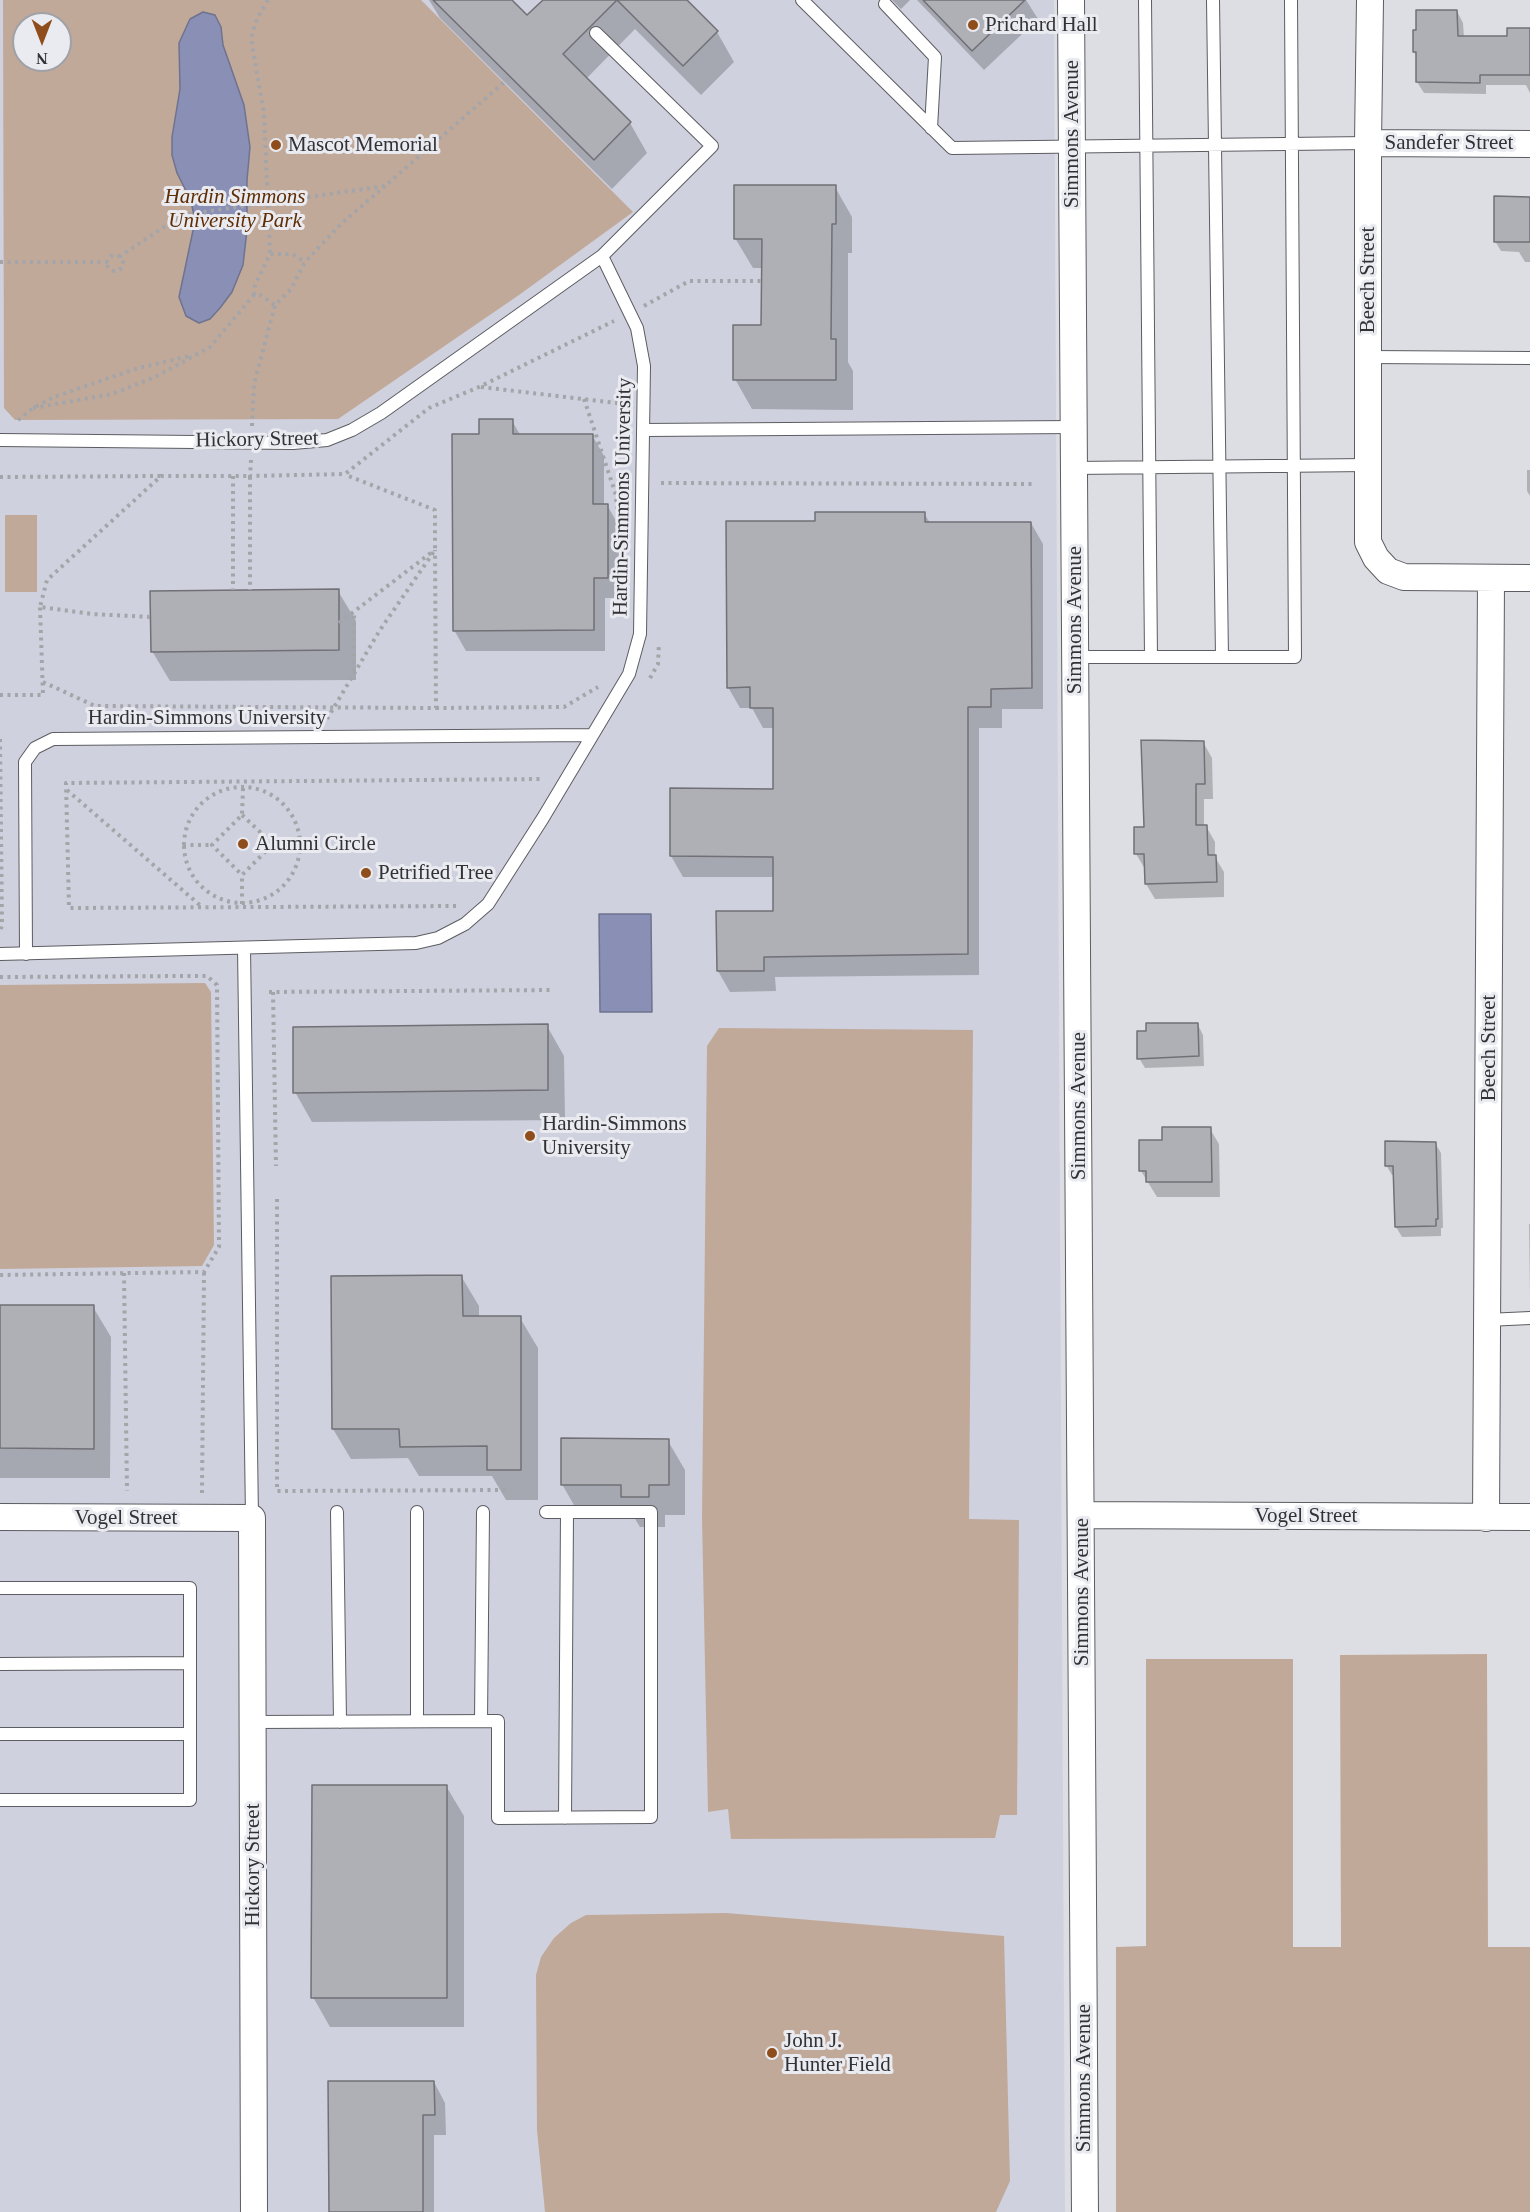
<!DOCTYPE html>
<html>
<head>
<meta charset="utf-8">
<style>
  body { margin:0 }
  #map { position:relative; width:1530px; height:2212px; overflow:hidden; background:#dddee3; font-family:Georgia,serif }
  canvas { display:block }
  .north { position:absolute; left:12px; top:12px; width:60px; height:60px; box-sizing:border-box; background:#eaebf1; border:2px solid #a0a1a6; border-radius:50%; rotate:180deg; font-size:16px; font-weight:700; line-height:24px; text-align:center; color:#323235 }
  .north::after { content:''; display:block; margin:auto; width:21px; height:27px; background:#8f4d1b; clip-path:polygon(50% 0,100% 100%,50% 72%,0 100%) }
</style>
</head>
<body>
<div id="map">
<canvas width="1530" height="2212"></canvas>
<div class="north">N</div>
</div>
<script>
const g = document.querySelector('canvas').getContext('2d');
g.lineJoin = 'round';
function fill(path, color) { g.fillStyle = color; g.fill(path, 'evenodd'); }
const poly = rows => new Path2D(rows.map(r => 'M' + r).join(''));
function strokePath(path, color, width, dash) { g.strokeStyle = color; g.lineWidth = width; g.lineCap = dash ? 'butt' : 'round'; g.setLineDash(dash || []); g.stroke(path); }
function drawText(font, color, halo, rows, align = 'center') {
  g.font = font + ' Georgia,serif'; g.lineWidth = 6; g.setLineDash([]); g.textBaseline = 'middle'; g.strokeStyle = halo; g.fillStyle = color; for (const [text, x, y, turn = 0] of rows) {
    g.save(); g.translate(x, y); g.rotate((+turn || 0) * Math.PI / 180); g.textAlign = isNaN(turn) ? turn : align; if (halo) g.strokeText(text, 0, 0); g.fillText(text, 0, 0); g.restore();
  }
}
const built = poly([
  [0,0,1054,0,1065,2212,0,2212],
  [24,24,60,24,60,60,24,60]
]);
const green = poly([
  [3,0,421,0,633,212,519,295,338,419,15,420,4,408],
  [24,24,60,24,60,60,24,60],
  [5,515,37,515,37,592,5,592],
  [205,983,211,992,214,1245,202,1266,0,1269,0,985],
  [719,1028,973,1030,969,1519,1019,1520,1017,1815,1000,1815,995,1838,731,1839,728,1809,708,1812,702,1518,707,1046],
  [1487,1654,1488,1947,1530,1947,1530,2212,1116,2212,1116,1947,1146,1946,1146,1659,1293,1659,1293,1947,1341,1947,1340,1655],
  [726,1913,1004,1936,1010,2181,996,2212,545,2212,537,2130,536,1975,541,1957,554,1938,571,1923,586,1915]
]);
const water = poly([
  [203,12,215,15,221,27,223,45,244,105,250,147,247,180,247,230,243,265,232,292,220,308,210,319,199,323,186,316,179,297,195,221,191,201,177,173,172,155,172,137,180,89,179,43,190,19,203,12],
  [599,914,651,914,652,1012,600,1012,599,914]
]);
const shadow = poly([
  [429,0,510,0,527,18,545,0,685,0,717,32,734,62,701,95,635,29,586,79,630,123,647,153,612,189,440,18],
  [892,0,910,0,901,9],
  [917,0,1026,0,1038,19,984,70],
  [1457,11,1463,23,1464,37,1509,37,1530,29,1530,93,1526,85,1486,85,1486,94,1424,93,1417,82,1417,57,1414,52],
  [835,187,852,217,852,253,848,253,848,362,853,371,853,410,752,409,735,379,763,327,763,268,753,268,735,238],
  [1530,198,1530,262,1525,262,1519,252,1501,251,1495,241],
  [512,421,521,436,592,435,604,456,604,505,607,505,619,526,619,598,605,598,605,651,466,651,454,630,480,436],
  [1527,470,1530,470,1530,496,1527,491],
  [924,513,930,523,1031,523,1043,544,1043,709,1002,709,1002,728,979,728,979,975,775,977,776,991,730,992,718,971,775,912,775,877,683,877,671,856,775,790,775,728,763,728,752,708,740,708,728,687,817,523],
  [338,591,356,621,356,680,170,681,152,651],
  [1203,742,1212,758,1213,799,1204,799,1204,827,1206,826,1215,842,1215,857,1224,872,1224,897,1155,899,1146,884,1145,869,1136,854,1145,828],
  [1198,1025,1203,1035,1204,1066,1145,1068,1139,1058],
  [547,1026,564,1056,565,1120,312,1122,295,1092],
  [1210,1129,1219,1144,1220,1197,1157,1197,1141,1171,1163,1142],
  [1435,1143,1441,1153,1443,1228,1441,1228,1441,1236,1402,1237,1396,1227,1394,1175,1392,1175,1386,1165],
  [1529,1224,1530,1224,1530,1296],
  [461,1276,479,1306,479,1318,520,1318,538,1348,538,1500,506,1500,492,1476,419,1476,408,1458,351,1459,333,1429],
  [0,1307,93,1307,111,1337,110,1478,0,1478],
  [668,1441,685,1470,685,1515,665,1515,665,1527,640,1527,632,1514,579,1514,562,1484],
  [446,1786,464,1816,464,2027,330,2027,313,1997],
  [434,2082,445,2103,446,2135,434,2135,434,2212,331,2212]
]);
const building = poly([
  [433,0,512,0,527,15,543,0,687,0,718,31,683,66,617,0,563,54,631,122,594,160,433,0],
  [923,0,1025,0,972,51,923,0],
  [1416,10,1457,10,1458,36,1507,36,1507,28,1530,28,1530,75,1480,75,1480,83,1416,82,1416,52,1413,52,1413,30,1416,30,1416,10],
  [734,185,836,185,836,224,832,224,831,339,836,339,836,380,733,380,733,325,761,325,762,239,734,239,734,185],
  [1494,196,1530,197,1530,242,1494,242,1494,196],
  [479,419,513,419,513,434,593,434,593,504,608,504,608,578,594,578,594,630,453,631,452,434,479,434,479,419],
  [815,512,925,512,925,522,1031,522,1032,688,991,689,991,707,968,707,968,954,764,957,764,971,717,971,716,911,773,911,773,857,670,856,670,788,773,789,773,708,750,708,750,687,727,688,726,521,815,521,815,512],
  [339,589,339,650,151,652,150,591,339,589],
  [1141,740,1204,741,1205,784,1196,784,1196,825,1207,825,1208,855,1216,855,1217,882,1145,884,1144,854,1134,854,1134,827,1144,827,1141,740],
  [1146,1023,1198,1023,1199,1056,1137,1059,1137,1031,1146,1031,1146,1023],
  [548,1024,548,1090,293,1093,293,1027,548,1024],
  [1162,1127,1211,1127,1212,1182,1146,1182,1146,1171,1139,1171,1139,1140,1162,1140,1162,1127],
  [1385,1141,1436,1142,1438,1219,1436,1219,1436,1226,1395,1227,1393,1166,1385,1166,1385,1141],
  [462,1275,463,1316,521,1316,521,1470,487,1470,487,1446,400,1447,399,1429,332,1429,331,1276,462,1275],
  [0,1305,94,1305,94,1449,0,1448,0,1305],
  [561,1438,669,1439,669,1485,649,1485,649,1497,621,1497,621,1485,561,1485,561,1438],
  [312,1785,447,1785,447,1998,311,1998,312,1785],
  [328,2081,434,2081,435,2115,423,2115,423,2212,329,2212,328,2081]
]);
const path = poly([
  [268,0,257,19,251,38,264,114,270,254],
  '107 263a8 8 0 1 1 16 0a8 8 0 1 1-16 0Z',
  [119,257,182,215,385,186,510,77],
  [0,262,107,262],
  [254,295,255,285,270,254,292,254,305,262],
  [644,306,689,281,761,281],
  [481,387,625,404],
  [584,399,615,492,621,531],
  [33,408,112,394,155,377,210,347,254,295,260,295,275,305],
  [18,420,33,408,54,397,135,369,189,356],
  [252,426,254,384,275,305,291,289,305,262,342,223,385,186],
  [251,460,250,476,345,474,429,408,479,387,614,321],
  [233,476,233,590],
  [0,477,161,476],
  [661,483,1036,484],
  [150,617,92,614,40,607,47,580,161,476,250,476,250,590],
  [339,623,432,552],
  [354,671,354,612],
  [650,678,658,664,659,643],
  [43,682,95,706,436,708,435,550],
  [0,695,43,695,40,607],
  [436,708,564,707,598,687],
  [327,719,380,630,435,550,435,510,346,475],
  [0,739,2,925,0,932],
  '184 845a58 58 0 1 1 116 0a58 58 0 1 1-116 0Z',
  [67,790,202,907],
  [242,815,273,844,242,875,212,845,242,815,243,788],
  [273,844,299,845],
  [183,845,212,845],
  [242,904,242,875],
  [456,906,69,908,66,783,543,779],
  [0,977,187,976,207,976,217,985,219,1247,204,1272,0,1275],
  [269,992,554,990],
  [273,992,276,1166],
  [277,1199,277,1491,508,1490],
  [124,1273,127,1491],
  [202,1493,204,1272]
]);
const lane = poly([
  [802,0,952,148,1368,143],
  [1145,0,1151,657],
  [1213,0,1222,657],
  [885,4,935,57,931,128],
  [1368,357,1530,358],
  [644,430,1074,427],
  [0,440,293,443,327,440,352,430,381,413,602,256,712,146,596,33],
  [1074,468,1368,465],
  [1075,657,1295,657,1291,0],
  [244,948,252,1518],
  [0,954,416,943,438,938,465,924,488,904,543,818,629,674,640,634,644,366,637,328,602,256],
  [26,954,25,762,35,748,53,739,591,735],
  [1487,1320,1530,1318],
  [337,1512,340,1722],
  [417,1512,417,1721],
  [0,1588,190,1588,190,1800,0,1800],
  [0,1664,190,1663],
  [481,1721,483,1512],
  [252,1722,498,1721,498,1818,651,1817,651,1512,546,1512],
  [0,1734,190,1734],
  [565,1818,567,1512]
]);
const street = poly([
  [1071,0,1085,2212],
  [1370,0,1368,143,1368,542,1376,558,1388,571,1404,577,1530,578],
  [1368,143,1530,144],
  [1081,1515,1530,1517],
  [0,1517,252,1518,254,2212],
  [1486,1518,1491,579]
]);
const markers = [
  [973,25,6,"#8f4d1b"],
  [276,145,6,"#8f4d1b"],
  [243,844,6,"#8f4d1b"],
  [366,873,6,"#8f4d1b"],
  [530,1136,6,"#8f4d1b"],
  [772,2053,6,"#8f4d1b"]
];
const poiNames = [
  ["Prichard Hall",985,25],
  ["Mascot Memorial",288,145],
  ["Alumni Circle",255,844],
  ["Petrified Tree",378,873],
  ["Hardin-Simmons",542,1124],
  ["University",542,1148],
  ["John J.",784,2041],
  ["Hunter Field",784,2065]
];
const streetNames = [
  ["Simmons Avenue",1072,134,-90],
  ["Sandefer Street",1449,143],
  ["Beech Street",1368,280,-90],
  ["Hickory Street",257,440,-1],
  ["Hardin-Simmons University",623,497,-89],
  ["Simmons Avenue",1075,620,-90],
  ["Hardin-Simmons University",207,718],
  ["Beech Street",1489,1048,-90],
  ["Simmons Avenue",1079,1106,-90],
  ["Vogel Street",1306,1516],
  ["Vogel Street",126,1518],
  ["Simmons Avenue",1082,1592,-90],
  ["Hickory Street",253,1865,-90],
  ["Simmons Avenue",1084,2078,-90]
];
const parkNames = [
  ["Hardin Simmons",235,197],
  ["University Park",235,221]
];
fill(built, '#cfd1de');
fill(green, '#c1a99a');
fill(water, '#898fb5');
strokePath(water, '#6f738f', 1.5);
fill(shadow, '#0003');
fill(building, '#afb0b5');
strokePath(building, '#707076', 1.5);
strokePath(lane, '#5c5d62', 14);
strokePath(street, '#5c5d62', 28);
strokePath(path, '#a4a5a9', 4, [3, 4.5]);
strokePath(lane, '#fff', 12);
strokePath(street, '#fff', 26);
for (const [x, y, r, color] of markers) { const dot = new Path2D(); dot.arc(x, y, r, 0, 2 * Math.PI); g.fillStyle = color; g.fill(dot); strokePath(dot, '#eaebf1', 2); }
drawText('21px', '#323235', '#eaebf1', poiNames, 'left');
drawText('21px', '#323235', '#eaebf1', streetNames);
drawText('italic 21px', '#5f2d04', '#eaebf1', parkNames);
</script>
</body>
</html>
